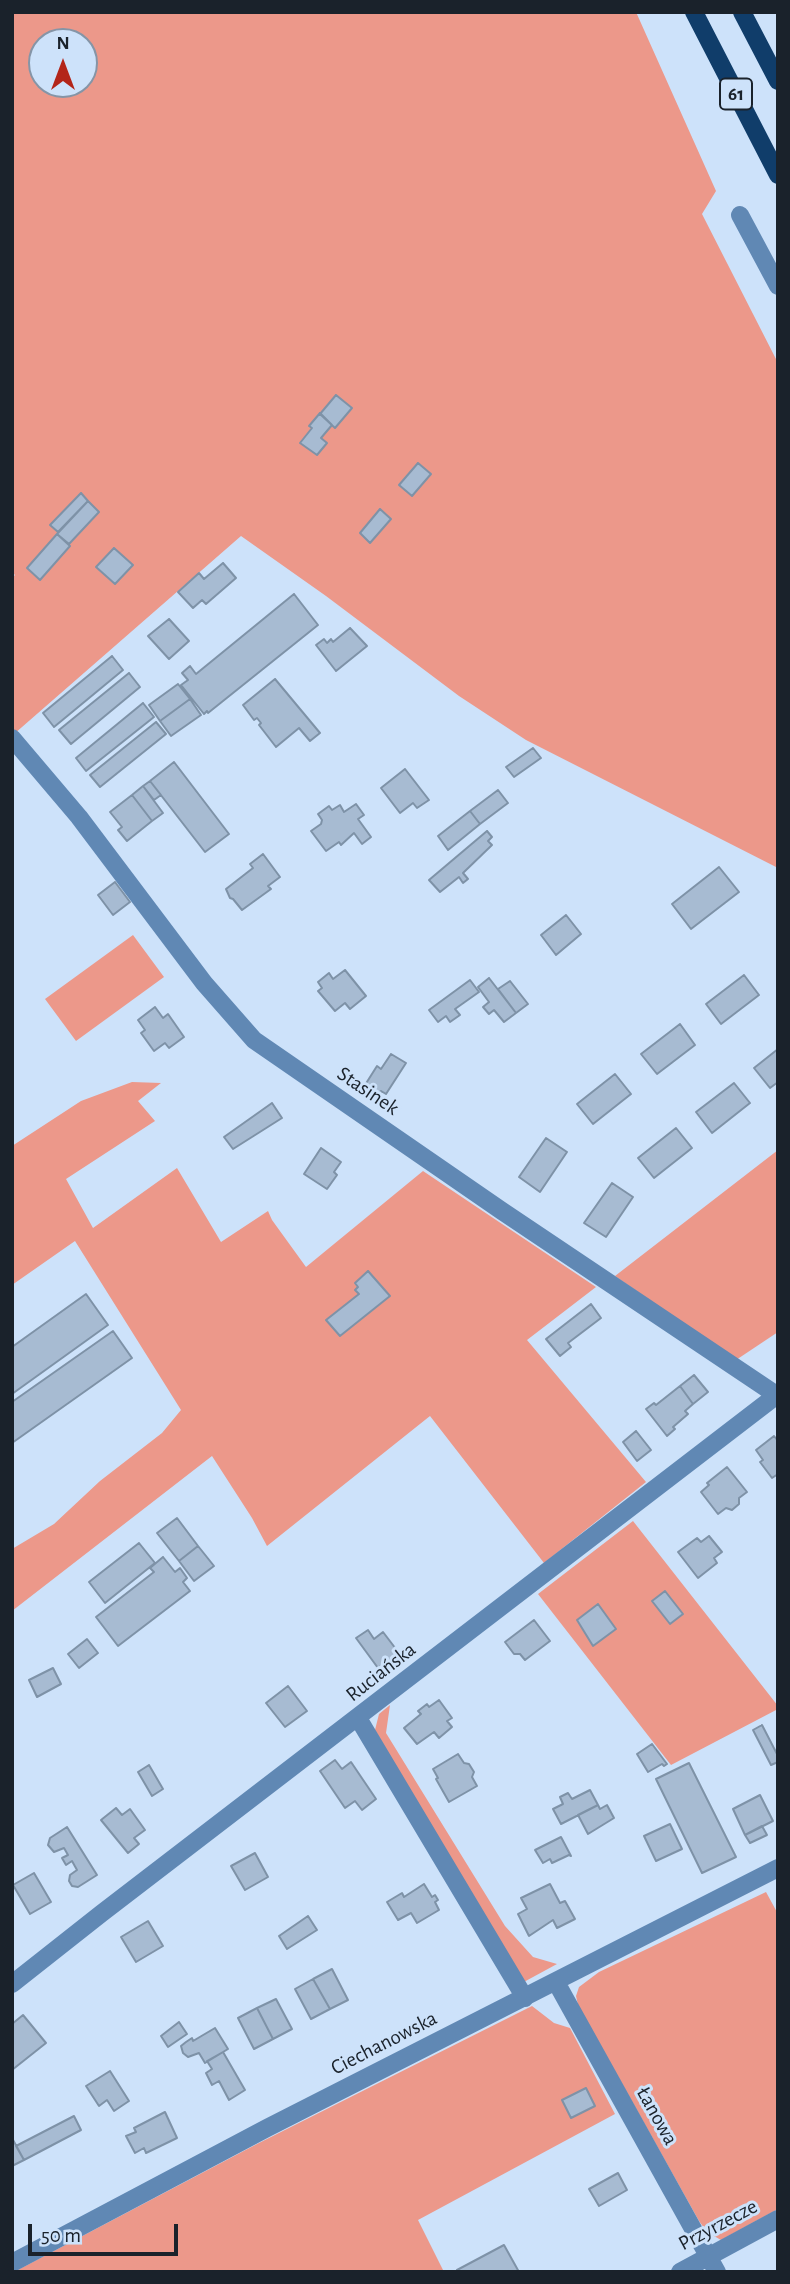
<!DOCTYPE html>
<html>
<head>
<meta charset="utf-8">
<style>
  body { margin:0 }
  #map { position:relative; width:790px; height:2284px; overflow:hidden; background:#cde2fa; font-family:"Alegreya Sans",sans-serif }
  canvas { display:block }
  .frame { position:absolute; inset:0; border:14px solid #1a222b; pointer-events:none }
  .north { position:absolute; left:28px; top:28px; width:70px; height:70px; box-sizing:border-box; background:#cde2fa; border:2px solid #8595a7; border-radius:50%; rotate:0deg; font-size:19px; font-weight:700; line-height:28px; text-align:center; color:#1a222b }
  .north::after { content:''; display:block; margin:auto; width:24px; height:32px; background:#b32519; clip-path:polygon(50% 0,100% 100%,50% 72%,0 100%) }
  .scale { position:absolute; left:28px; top:2224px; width:150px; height:32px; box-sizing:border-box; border:4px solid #1a222b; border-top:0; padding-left:9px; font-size:21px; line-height:24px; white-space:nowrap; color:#1a222b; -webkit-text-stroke:5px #cde2fa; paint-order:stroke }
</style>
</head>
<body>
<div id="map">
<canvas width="790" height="2284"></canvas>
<div class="frame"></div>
<div class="north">N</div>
<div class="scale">50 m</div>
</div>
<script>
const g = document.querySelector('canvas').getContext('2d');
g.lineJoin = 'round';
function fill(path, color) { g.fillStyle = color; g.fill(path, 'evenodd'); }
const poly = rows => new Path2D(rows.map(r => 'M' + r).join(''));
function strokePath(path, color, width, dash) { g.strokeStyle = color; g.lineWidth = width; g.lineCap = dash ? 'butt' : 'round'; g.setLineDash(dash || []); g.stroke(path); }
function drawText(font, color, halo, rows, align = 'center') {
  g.font = font + ' "Alegreya Sans",sans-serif'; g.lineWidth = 6; g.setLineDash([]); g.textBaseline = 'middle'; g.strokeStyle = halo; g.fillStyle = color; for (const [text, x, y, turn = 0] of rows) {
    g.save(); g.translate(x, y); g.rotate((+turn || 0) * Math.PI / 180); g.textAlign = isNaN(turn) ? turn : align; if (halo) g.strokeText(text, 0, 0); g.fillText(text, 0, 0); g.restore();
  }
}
const green = poly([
  [12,12,636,12,716,191,702,214,778,363,778,868,526,740,459,696,326,596,241,536,14,734,12,732,12,578,15,575,12,572],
  [42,42,84,42,84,84,42,84],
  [133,935,164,977,76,1041,45,999],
  [132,1082,161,1083,138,1101,155,1121,66,1179,93,1228,177,1168,221,1242,268,1211,272,1220,306,1267,423,1171,596,1287,527,1340,646,1482,544,1563,430,1416,267,1546,252,1518,212,1456,12,1611,12,1549,54,1524,100,1481,162,1433,181,1410,75,1241,12,1285,12,1146,81,1101],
  [778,1150,778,1332,736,1360,615,1276],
  [633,1521,778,1706,778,1709,671,1765,538,1594],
  [390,1705,386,1733,505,1926,533,1957,557,1964,522,1983,375,1730,379,1714],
  [766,1892,778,1914,778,2209,721,2240,707,2232,699,2221,578,2005,576,1996,579,1987,599,1972],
  [532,2006,554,2023,570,2028,615,2114,418,2220,444,2272,14,2272,257,2144]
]);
const building = poly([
  [336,395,352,408,335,428,320,414,336,395],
  [320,413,332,425,321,438,327,443,317,455,300,443,312,428,309,426,320,413],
  [418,463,431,474,412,496,399,485,418,463],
  [81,493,88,501,58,532,50,525,81,493],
  [88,501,99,512,69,544,57,534,88,501],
  [380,509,391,519,370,543,360,533,380,509],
  [57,534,70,546,40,580,27,568,57,534],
  [114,548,133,565,115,584,96,567,114,548],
  [223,563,236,578,206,604,202,600,193,608,178,592,199,573,204,579,223,563],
  [294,594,318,625,208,713,207,711,204,714,181,685,188,680,182,673,190,666,196,674,294,594],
  [169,619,189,641,169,659,148,636,169,619],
  [350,628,367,646,336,671,316,645,324,639,327,643,331,639,333,642,350,628],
  [112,656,123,670,54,727,43,713,112,656],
  [129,673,140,687,71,744,59,730,129,673],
  [275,679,320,733,310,741,299,728,276,747,259,725,261,723,257,718,254,720,243,705,275,679],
  [178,684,190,699,160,721,149,705,178,684],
  [190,699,201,715,171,736,160,721,190,699],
  [143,703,154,717,86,771,76,758,143,703],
  [156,722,166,734,100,787,90,775,156,722],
  [533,748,541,758,514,777,506,767,533,748],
  [174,762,229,834,205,852,150,781,174,762],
  [405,769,429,800,417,808,413,803,400,813,381,788,405,769],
  [150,781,161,795,154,800,143,786,150,781],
  [143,786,163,813,152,821,132,795,143,786],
  [498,790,508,803,480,824,470,811,498,790],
  [132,795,152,821,127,841,118,830,122,827,110,812,132,795],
  [356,804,364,815,358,819,371,837,362,844,354,833,341,845,339,842,326,851,311,831,321,824,322,820,318,814,329,806,332,810,340,805,344,812,356,804],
  [470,811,480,824,448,850,438,836,470,811],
  [487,831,492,837,488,841,492,845,463,873,468,879,463,883,459,877,440,892,429,880,487,831],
  [263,854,280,877,268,886,271,889,242,910,233,899,230,898,226,889,253,868,250,864,263,854],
  [719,867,739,892,691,929,672,904,719,867],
  [115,882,130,902,113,915,98,895,115,882],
  [566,915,581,934,556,955,541,935,566,915],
  [345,970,366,996,350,1009,345,1003,335,1011,318,991,322,988,318,982,329,973,333,979,345,970],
  [744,975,759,995,721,1024,706,1004,744,975],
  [489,978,516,1013,504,1022,494,1010,489,1014,483,1007,489,1002,478,987,489,978],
  [470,980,479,992,455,1009,460,1015,450,1022,446,1016,438,1022,429,1010,470,980],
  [510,981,528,1004,516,1013,498,989,510,981],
  [155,1007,163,1018,168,1014,184,1037,169,1048,165,1043,154,1051,141,1033,145,1030,138,1020,155,1007],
  [680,1024,695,1045,657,1074,641,1054,680,1024],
  [778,1049,778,1082,770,1088,754,1068,778,1049],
  [391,1054,406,1063,386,1094,381,1091,378,1094,365,1085,377,1066,381,1069,391,1054],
  [615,1074,631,1094,593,1124,577,1104,615,1074],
  [734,1083,750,1103,712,1133,696,1112,734,1083],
  [272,1103,282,1118,233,1149,224,1137,272,1103],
  [676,1128,692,1148,654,1178,638,1158,676,1128],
  [546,1138,567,1152,540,1192,519,1177,546,1138],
  [321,1148,341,1162,334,1172,337,1175,327,1189,304,1174,321,1148],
  [612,1183,633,1197,606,1237,584,1223,612,1183],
  [368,1271,390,1296,340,1336,326,1320,359,1294,355,1290,358,1287,355,1283,368,1271],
  [86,1294,108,1325,12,1394,12,1347,86,1294],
  [591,1304,601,1318,568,1343,571,1347,560,1356,546,1339,591,1304],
  [113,1331,132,1358,12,1443,12,1402,113,1331],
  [694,1375,708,1392,693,1404,680,1386,694,1375],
  [680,1386,693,1404,685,1411,688,1414,673,1427,675,1429,667,1436,646,1409,654,1403,656,1405,680,1386],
  [636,1431,651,1450,637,1461,623,1442,636,1431],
  [774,1436,778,1441,778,1474,772,1478,760,1462,763,1460,756,1450,774,1436],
  [727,1467,747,1492,739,1498,739,1504,732,1510,726,1508,718,1514,701,1492,709,1485,707,1483,727,1467],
  [177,1518,198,1546,179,1561,157,1533,177,1518],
  [709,1536,722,1552,714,1558,717,1563,698,1578,678,1552,697,1538,701,1542,709,1536],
  [139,1543,155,1563,105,1603,89,1582,139,1543],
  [198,1546,214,1566,194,1581,179,1561,198,1546],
  [163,1557,175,1572,180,1568,187,1578,183,1582,190,1591,118,1646,96,1617,154,1572,150,1568,163,1557],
  [665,1591,683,1614,670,1624,652,1601,665,1591],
  [598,1604,616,1629,593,1646,577,1620,598,1604],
  [534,1620,550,1641,525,1660,520,1654,514,1654,505,1642,534,1620],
  [368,1630,374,1639,383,1632,399,1653,378,1668,356,1638,368,1630],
  [87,1639,98,1653,79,1668,68,1654,87,1639],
  [53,1668,61,1684,37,1697,29,1680,53,1668],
  [288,1686,307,1711,285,1727,266,1703,288,1686],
  [439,1700,452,1718,447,1721,452,1727,439,1738,434,1732,417,1744,404,1728,421,1714,418,1711,427,1704,429,1707,439,1700],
  [762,1725,778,1756,778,1762,771,1765,753,1730,762,1725],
  [652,1744,667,1764,664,1766,662,1764,648,1772,637,1754,652,1744],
  [458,1754,464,1763,469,1764,474,1772,472,1777,477,1786,449,1802,436,1779,438,1778,433,1769,458,1754],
  [335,1760,342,1769,351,1762,376,1799,362,1810,355,1801,345,1808,320,1771,335,1760],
  [689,1763,736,1857,702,1873,656,1779,689,1763],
  [149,1765,163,1789,152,1796,138,1772,149,1765],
  [590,1790,598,1805,561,1824,553,1809,563,1804,560,1797,568,1793,572,1799,590,1790],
  [760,1795,773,1821,745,1835,733,1809,760,1795],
  [598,1805,600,1809,607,1805,614,1818,588,1834,578,1815,598,1805],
  [116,1808,122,1815,130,1809,145,1830,134,1838,139,1844,128,1853,101,1820,116,1808],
  [670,1824,682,1849,656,1861,644,1836,670,1824],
  [762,1826,767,1835,750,1843,745,1835,762,1826],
  [67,1827,97,1875,78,1887,72,1886,69,1881,70,1875,77,1870,72,1861,66,1865,62,1858,68,1855,64,1848,54,1852,48,1845,50,1838,67,1827],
  [561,1837,571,1856,569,1855,552,1863,550,1859,543,1863,535,1850,561,1837],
  [255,1853,268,1877,245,1890,231,1866,255,1853],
  [34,1873,51,1902,30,1914,13,1885,34,1873],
  [424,1884,432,1897,435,1895,438,1900,435,1902,439,1910,417,1923,411,1913,398,1920,387,1902,402,1893,404,1897,424,1884],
  [550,1884,560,1903,565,1901,575,1919,557,1928,553,1920,529,1936,518,1914,527,1909,521,1898,550,1884],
  [308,1916,317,1930,287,1949,279,1936,308,1916],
  [148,1921,163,1946,136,1962,121,1937,148,1921],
  [332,1969,348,2000,330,2009,313,1979,332,1969],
  [313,1979,330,2009,311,2019,295,1989,313,1979],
  [276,1999,292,2029,273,2039,257,2008,276,1999],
  [257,2008,273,2039,254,2049,238,2018,257,2008],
  [23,2015,46,2043,12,2070,12,2024,23,2015],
  [179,2022,187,2034,168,2047,161,2036,179,2022],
  [215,2028,228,2049,205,2063,199,2053,188,2057,183,2053,181,2046,186,2042,192,2038,193,2041,215,2028],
  [223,2052,245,2090,229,2100,219,2081,212,2085,206,2073,212,2069,207,2061,223,2052],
  [110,2071,129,2101,114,2111,107,2100,99,2106,86,2086,110,2071],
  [586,2088,595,2106,571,2118,562,2100,586,2088],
  [165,2112,177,2138,146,2153,144,2148,135,2153,126,2136,136,2132,134,2128,165,2112],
  [74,2116,81,2130,24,2160,16,2146,74,2116],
  [12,2138,24,2160,12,2166,12,2138],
  [618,2173,627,2190,599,2206,589,2189,618,2173],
  [504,2245,519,2272,458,2272,457,2270,504,2245]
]);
const minor = poly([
  [740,215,778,286],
  [12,738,79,817,204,983,254,1040,502,1211,778,1396],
  [358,1718,525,1998],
  [556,1982,717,2272],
  [12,1984,102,1913,777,1395],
  [12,2263,267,2128,778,1868],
  [680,2272,778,2219]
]);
const major = poly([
  [694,12,778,175],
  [742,12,778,81]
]);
const shields = [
  [736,94,32]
];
const shieldNames = [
  ["61",736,94]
];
const streetNames = [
  ["Stasinek",368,1091,34],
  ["Ruciańska",381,1672,-38],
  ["Ciechanowska",384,2043,-27],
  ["Łanowa",657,2116,61],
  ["Przyrzecze",718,2225,-28]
];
fill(green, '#ec988a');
fill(building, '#a7bbd2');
strokePath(building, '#7e92a7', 2);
strokePath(minor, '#6088b4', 18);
strokePath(major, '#103d6a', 18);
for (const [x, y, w] of shields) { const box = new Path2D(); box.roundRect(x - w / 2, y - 15.5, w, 31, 5); g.fillStyle = '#cde2fa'; g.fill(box); strokePath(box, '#1a222b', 2); }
drawText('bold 19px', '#1a222b', null, shieldNames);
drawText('21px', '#1a222b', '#cde2fa', streetNames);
</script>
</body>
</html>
